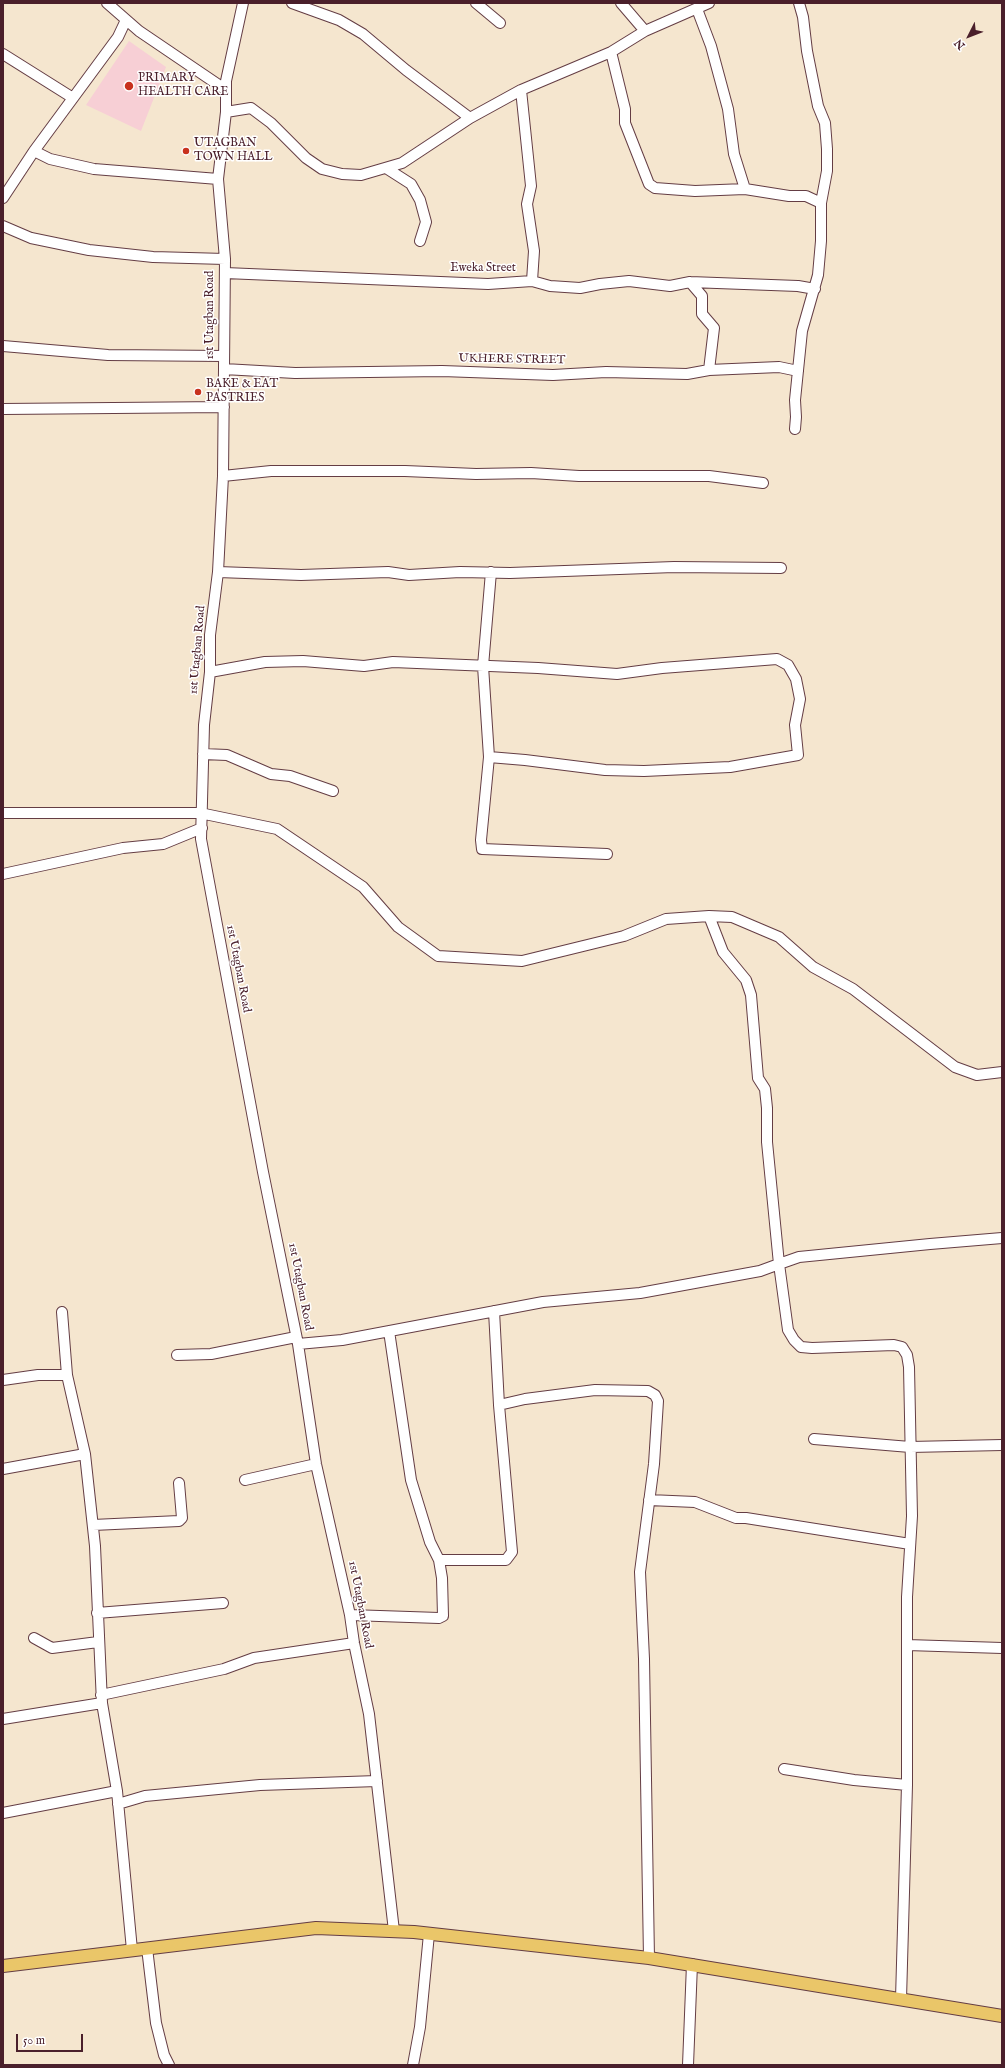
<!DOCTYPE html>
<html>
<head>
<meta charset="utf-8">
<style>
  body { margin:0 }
  #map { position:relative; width:1005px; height:2068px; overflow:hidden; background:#f5e6cf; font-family:"IM FELL English",serif }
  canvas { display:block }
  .frame { position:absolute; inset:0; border:4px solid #4a1f2b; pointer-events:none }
  .north { position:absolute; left:949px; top:16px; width:40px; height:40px; -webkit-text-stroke:3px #fff; paint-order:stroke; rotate:228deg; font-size:11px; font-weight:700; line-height:16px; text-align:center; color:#4a1f2b }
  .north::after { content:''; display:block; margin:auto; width:14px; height:18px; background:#4a1f2b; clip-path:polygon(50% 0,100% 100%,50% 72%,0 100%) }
  .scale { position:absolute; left:16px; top:2034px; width:67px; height:18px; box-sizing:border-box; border:2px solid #4a1f2b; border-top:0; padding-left:5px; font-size:12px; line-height:14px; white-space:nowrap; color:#4a1f2b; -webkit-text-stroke:3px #fff; paint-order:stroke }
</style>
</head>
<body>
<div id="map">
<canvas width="1005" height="2068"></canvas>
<div class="frame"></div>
<div class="north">N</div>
<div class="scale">50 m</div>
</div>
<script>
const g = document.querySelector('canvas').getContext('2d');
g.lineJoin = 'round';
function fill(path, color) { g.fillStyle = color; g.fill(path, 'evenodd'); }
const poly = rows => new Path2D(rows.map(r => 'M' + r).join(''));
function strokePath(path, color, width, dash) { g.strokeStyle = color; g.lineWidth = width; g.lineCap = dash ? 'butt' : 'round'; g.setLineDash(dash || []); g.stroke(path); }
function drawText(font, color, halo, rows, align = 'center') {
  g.font = font + ' "IM FELL English",serif'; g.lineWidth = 3; g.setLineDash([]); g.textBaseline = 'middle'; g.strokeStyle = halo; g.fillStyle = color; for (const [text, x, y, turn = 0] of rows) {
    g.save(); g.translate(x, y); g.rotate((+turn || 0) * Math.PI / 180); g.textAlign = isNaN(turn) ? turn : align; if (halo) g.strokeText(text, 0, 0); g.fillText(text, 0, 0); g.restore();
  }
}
const built = poly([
  [129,41,166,67,141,131,86,105]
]);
const minor = poly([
  [107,3,139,31,226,90],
  [243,3,226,81,226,112,218,179,225,259,223,476,218,572,210,635,210,672,204,725,201,839,263,1172,298,1344,316,1464,350,1615,354,1643,369,1714,394,1931],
  [292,3,339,20,363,34,406,70,470,118],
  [476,3,500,23],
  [621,3,645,31],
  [697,9,711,46,728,109,734,154,745,189],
  [611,52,625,109,625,123,649,184,655,188,695,191,745,189,789,196,806,196,821,203],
  [3,54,73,98],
  [521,90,531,186,527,204,534,251,532,281],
  [226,112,251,108,271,123,306,158,322,169,342,174,361,175,402,163,470,118,521,90,611,52,645,31,709,3],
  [34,151,50,159,94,169,218,179],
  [386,168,411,184,420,200,426,222,420,241],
  [3,198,34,151,118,37,126,20],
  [3,226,31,238,89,250,153,257,225,259],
  [225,273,488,284,532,281,550,286,580,288,600,284,629,281,670,286,690,282,798,286,815,289],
  [690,282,702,296,702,314,714,328,709,370],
  [3,346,108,355,224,356],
  [224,369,295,373,442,371,553,375,606,372,687,374,709,370,779,367,798,371],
  [3,409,224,407],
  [795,429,796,417,795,400,802,331,818,275,821,241,821,203,827,171,827,149,825,123,818,106,807,51,803,17,799,3],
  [223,476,271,471,405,471,476,474,531,473,579,476,709,476,763,483],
  [218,572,301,575,388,572,409,575,460,572,510,573,674,567,781,568],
  [491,572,483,666,489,757,481,840,482,849,607,854],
  [210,672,265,662,303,661,364,666,393,662,538,668,617,674,662,668,777,659,788,665,796,679,800,699,795,725,798,755,730,767,644,771,605,770,525,760,489,757],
  [203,754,227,755,271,774,290,776,333,791],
  [3,813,200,813,277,829,363,887,398,927,438,956,522,961,624,936,666,919,709,916,732,917,779,937,813,967,853,989,955,1067,977,1075,1002,1072],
  [3,874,123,848,163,844,202,828],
  [62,1312,67,1375,85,1454,95,1546,102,1703,117,1791,132,1950],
  [298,1344,342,1340,543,1302,640,1293,760,1271,779,1264,767,1142,767,1108,765,1089,758,1078,751,995,746,980,723,952,709,916],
  [177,1355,211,1354,296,1337],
  [3,1380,38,1375,67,1375],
  [499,1405,525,1399,595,1390,648,1391,655,1395,658,1401,654,1464,640,1572,644,1659,649,1958],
  [814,1439,910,1447,1002,1445],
  [3,1469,85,1454],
  [245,1480,316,1464],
  [649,1500,695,1502,736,1518,746,1518,910,1544],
  [93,1525,179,1521,182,1518,179,1483],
  [439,1560,506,1560,512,1552,499,1405,494,1311],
  [97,1613,223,1603],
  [350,1615,439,1618,443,1616,442,1578,439,1560,430,1542,411,1480,389,1331],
  [34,1638,52,1648,98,1642],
  [907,1645,1002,1648],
  [101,1695,224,1669,254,1658,354,1643],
  [3,1719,102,1703],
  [784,1769,854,1780,907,1785],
  [118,1804,145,1796,260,1785,377,1781],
  [3,1813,117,1791],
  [147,1948,156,2023,164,2055,169,2065],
  [901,1999,907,1785,907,1597,912,1516,909,1367,907,1355,902,1347,894,1345,812,1348,801,1347,794,1340,788,1330,779,1264,799,1257,930,1244,1002,1238],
  [413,2065,420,2027,429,1934],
  [688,2065,692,1964]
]);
const major = poly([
  [3,1966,316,1928,414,1932,649,1958,1002,2016]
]);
const markers = [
  [129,86,5,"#c8321e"],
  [186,151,4,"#c8321e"],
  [198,392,4,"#c8321e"]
];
const poiNames = [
  ["PRIMARY",138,79],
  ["HEALTH CARE",138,93],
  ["UTAGBAN",194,144],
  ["TOWN HALL",194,158],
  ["BAKE & EAT",206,385],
  ["PASTRIES",206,399]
];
const streetNames = [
  ["Eweka Street",483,269],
  ["1st Utagban Road",211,315,-90],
  ["UKHERE STREET",512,360,1],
  ["1st Utagban Road",198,650,-85],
  ["1st Utagban Road",238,969,79],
  ["1st Utagban Road",300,1287,79],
  ["1st Utagban Road",360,1605,79]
];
fill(built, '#f7cfd5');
strokePath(minor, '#643d44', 12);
strokePath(major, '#643d44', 14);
strokePath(minor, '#fff', 10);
strokePath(major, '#eac669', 12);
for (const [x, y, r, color] of markers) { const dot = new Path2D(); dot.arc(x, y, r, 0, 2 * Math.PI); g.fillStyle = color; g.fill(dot); strokePath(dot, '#fff', 1.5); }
drawText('12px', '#4a1f2b', '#fff', poiNames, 'left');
drawText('12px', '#4a1f2b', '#fff', streetNames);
</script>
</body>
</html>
